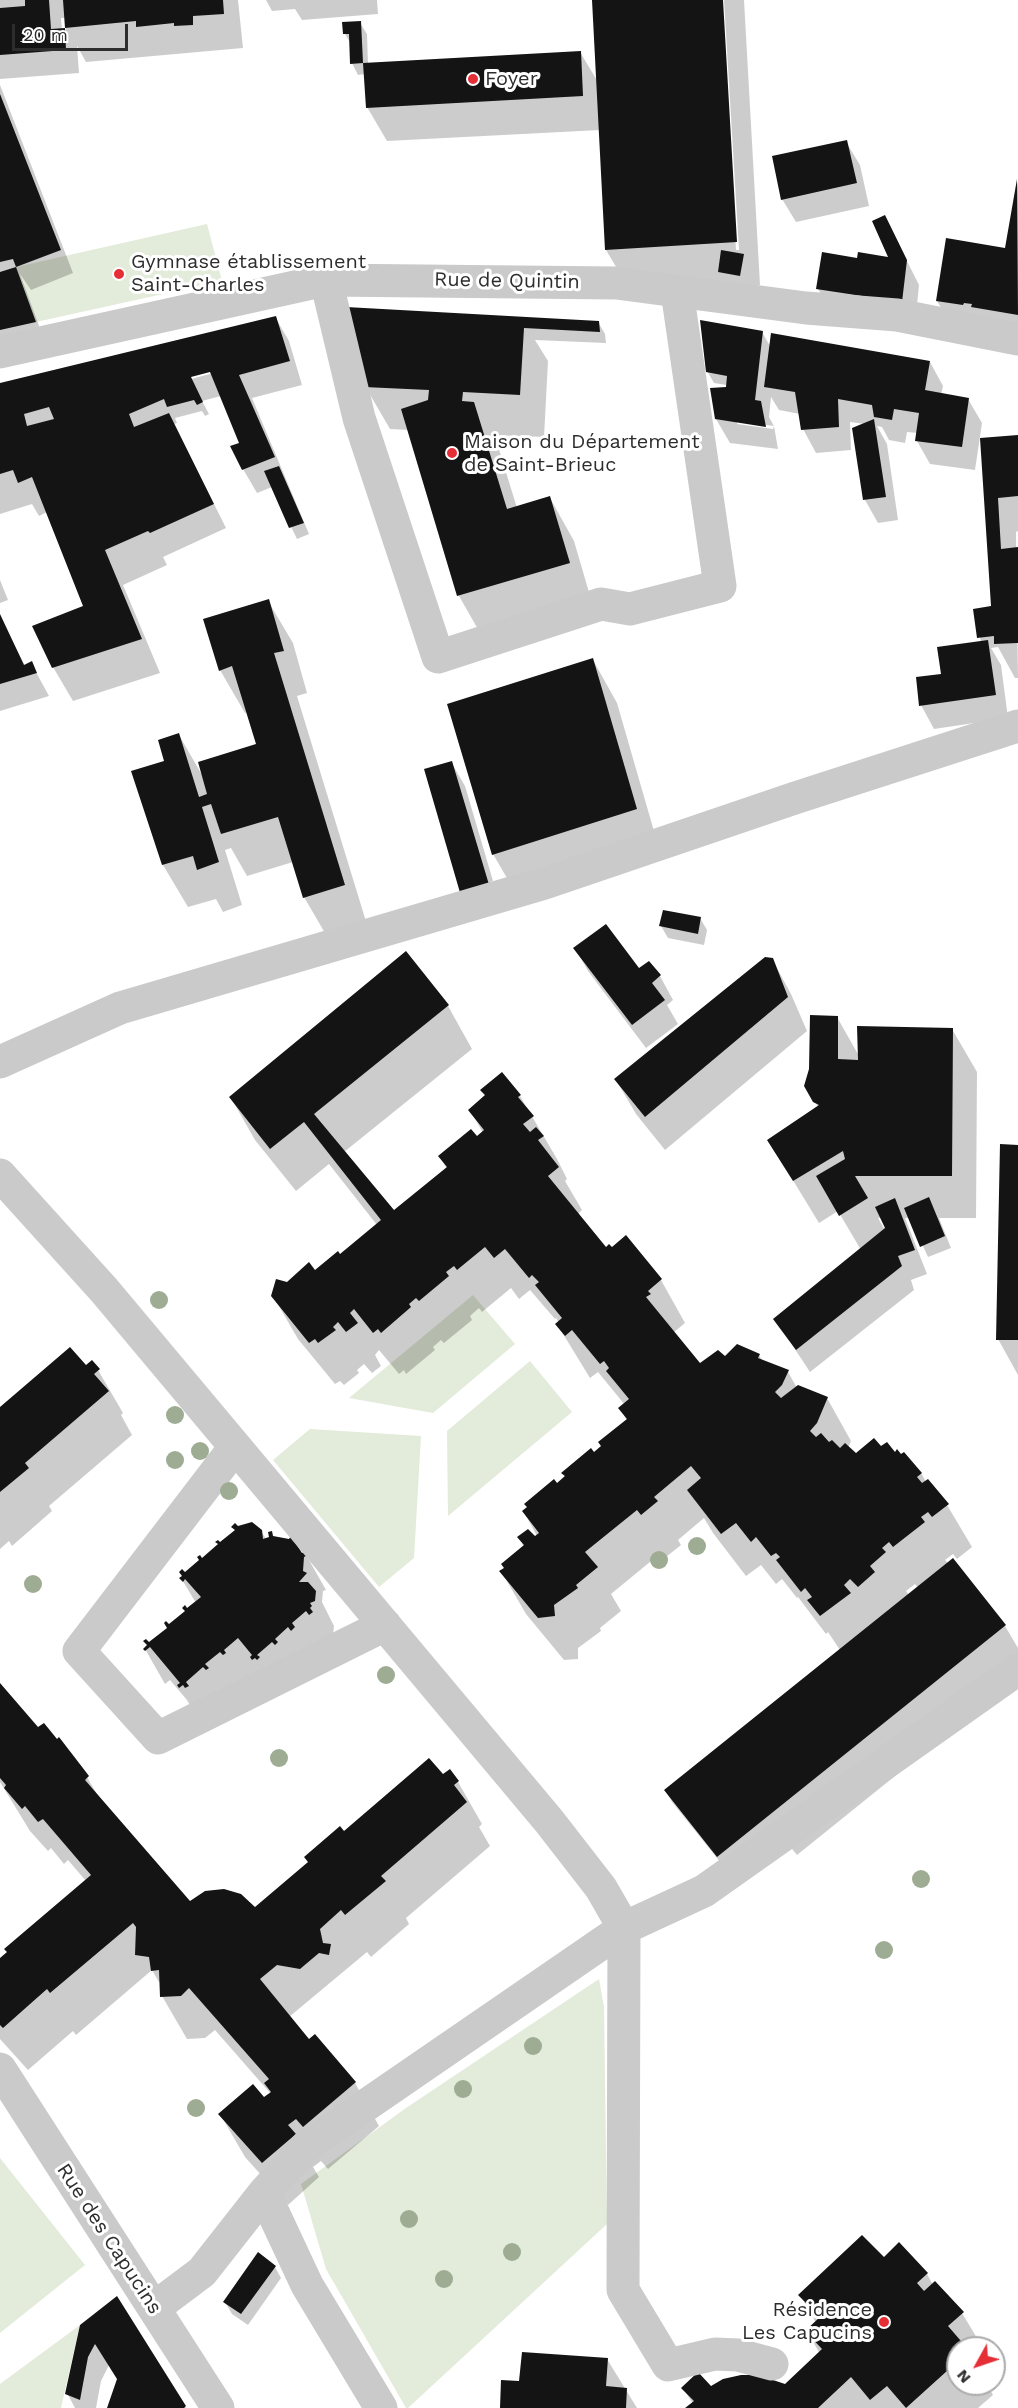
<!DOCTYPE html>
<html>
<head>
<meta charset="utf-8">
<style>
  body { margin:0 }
  #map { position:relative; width:1018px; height:2408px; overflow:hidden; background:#fff; font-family:"Work Sans",sans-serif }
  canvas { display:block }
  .north { position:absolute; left:946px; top:2336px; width:60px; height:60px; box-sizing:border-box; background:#fff; border:2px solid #ababab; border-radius:50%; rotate:230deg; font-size:16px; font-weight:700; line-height:24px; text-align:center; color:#2d2d2d }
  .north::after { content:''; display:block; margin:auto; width:21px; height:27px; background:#e52e36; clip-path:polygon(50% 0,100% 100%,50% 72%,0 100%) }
  .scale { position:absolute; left:12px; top:24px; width:116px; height:27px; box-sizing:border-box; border:3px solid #2d2d2d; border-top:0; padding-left:8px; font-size:18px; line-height:21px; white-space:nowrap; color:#2d2d2d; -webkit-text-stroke:4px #fff; paint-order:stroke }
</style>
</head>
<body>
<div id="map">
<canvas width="1018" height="2408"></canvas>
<div class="north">N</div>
<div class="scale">20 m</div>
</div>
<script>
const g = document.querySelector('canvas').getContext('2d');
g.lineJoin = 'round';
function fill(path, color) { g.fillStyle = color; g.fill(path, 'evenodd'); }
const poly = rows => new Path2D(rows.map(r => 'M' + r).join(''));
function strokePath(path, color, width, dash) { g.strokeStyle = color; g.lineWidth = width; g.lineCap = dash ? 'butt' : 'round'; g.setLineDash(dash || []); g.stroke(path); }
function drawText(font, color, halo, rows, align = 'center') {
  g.font = font + ' "Work Sans",sans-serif'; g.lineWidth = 6; g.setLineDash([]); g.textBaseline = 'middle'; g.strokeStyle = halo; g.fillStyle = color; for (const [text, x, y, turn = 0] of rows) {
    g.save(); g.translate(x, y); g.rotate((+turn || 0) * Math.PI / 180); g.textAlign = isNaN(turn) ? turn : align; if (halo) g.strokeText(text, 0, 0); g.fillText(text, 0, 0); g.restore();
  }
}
const green = poly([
  [207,224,222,281,36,322,16,267],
  [473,1295,515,1344,433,1413,349,1398],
  [530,1361,572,1412,448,1516,447,1431],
  [310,1429,421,1436,414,1558,379,1587,273,1460],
  [599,1979,604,2007,607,2224,408,2408,406,2408,326,2269,301,2184,406,2108],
  [0,2158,85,2265,0,2333],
  [80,2325,61,2408,0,2408,0,2384]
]);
const shadow = poly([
  [0,0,238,0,243,48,86,62,77,46,79,73,0,79],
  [61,18,65,18,66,30,62,30],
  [266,0,377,0,378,14,302,20,295,9,272,11],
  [594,0,721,0,736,250,739,250,724,0,744,0,760,285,631,292,606,250,600,130,387,141,367,107,365,74,358,75,352,63,351,44,345,34,360,23,367,34,368,64,580,52,598,82],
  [0,85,73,273,31,290,20,274,42,334,28,362,0,368],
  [846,142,860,165,869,206,796,222,782,199],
  [1018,181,1018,353,962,343,937,301,1006,250],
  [891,229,919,285,915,325,825,300,818,289,858,260,891,259],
  [348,309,598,322,605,334,606,343,535,340,548,361,544,437,491,435,498,446,517,508,550,498,574,541,593,606,483,638,459,596,409,430,390,429,365,386],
  [275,317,289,341,302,385,252,398,309,534,297,539,272,487,257,493,243,469,241,444,221,396,202,401,209,414,205,416,202,411,175,418,177,423,174,424,226,528,163,557,167,565,123,585,160,673,73,701,53,667,84,607,47,512,39,516,32,504,0,514,0,384],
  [217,369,217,372,191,379,188,376],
  [762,332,770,346,930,362,943,386,941,395,968,399,982,423,975,470,930,464,917,441,918,433,907,432,905,443,889,440,882,427,877,426,887,444,898,520,878,523,865,500,853,429,865,424,850,422,851,450,816,453,803,429,800,414,779,410,771,397,769,417,774,426,778,449,730,443,716,419,733,386,714,383,707,371],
  [737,421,774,426,773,429,737,424],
  [1018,437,1018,531,1016,532,1018,678,1015,678,998,647,991,648,1001,665,1008,718,934,729,921,705,943,675,981,642,975,610,994,614,982,439],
  [0,580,8,600,0,603],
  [268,601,293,643,307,693,297,696,368,928,329,940,304,897,293,862,247,876,231,848,225,850,242,905,223,912,216,899,188,907,163,865,133,772,166,762,179,735,202,775,258,745,248,712,245,713,220,670],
  [0,617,25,666,31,663,49,696,0,711],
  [593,660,617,703,660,852,518,897,493,854],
  [451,762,465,786,493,881,490,882,495,899,463,895],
  [700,918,707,930,704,945,668,938,661,926],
  [575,948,639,970,648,963,660,976,673,1000,667,1005,678,1024,646,1048,588,971],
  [406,953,448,1006,472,1049,344,1152,393,1213,447,1169,440,1157,483,1133,470,1110,486,1097,482,1091,502,1074,520,1096,557,1159,567,1179,565,1181,582,1210,578,1214,606,1249,611,1250,626,1238,661,1280,685,1323,673,1333,700,1366,725,1358,759,1355,763,1362,788,1372,797,1388,827,1398,851,1441,848,1448,855,1455,881,1448,895,1454,921,1473,926,1482,947,1505,972,1547,957,1559,953,1554,945,1560,1005,1626,1018,1648,1018,1677,797,1855,788,1844,725,1868,672,1802,665,1790,840,1650,828,1632,826,1634,798,1597,797,1598,782,1579,776,1584,761,1565,746,1576,713,1533,704,1518,678,1540,681,1545,666,1557,662,1552,611,1594,621,1611,600,1628,601,1631,578,1648,578,1659,564,1660,526,1614,501,1571,524,1547,519,1538,534,1538,537,1536,524,1512,565,1478,563,1474,594,1454,627,1421,620,1408,625,1405,598,1372,590,1378,557,1324,559,1323,556,1318,555,1319,530,1290,519,1299,511,1288,482,1312,479,1308,470,1316,472,1320,444,1343,441,1340,433,1347,435,1350,406,1374,404,1370,399,1374,379,1350,375,1355,381,1366,372,1373,364,1364,357,1370,359,1373,344,1385,340,1381,335,1384,298,1339,273,1296,288,1284,315,1272,340,1256,377,1225,329,1164,296,1191,255,1140,231,1098],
  [915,1584,918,1588,909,1595,906,1591],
  [772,959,791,994,807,1031,665,1150,636,1114,616,1080],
  [837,1017,859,1056,952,1029,977,1072,976,1218,939,1218,951,1248,928,1257,910,1218,905,1218,927,1274,911,1280,914,1290,810,1372,775,1319,861,1250,838,1211,819,1223,769,1141,818,1107,806,1086],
  [878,1218,882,1218,888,1231,886,1232],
  [1018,1146,1018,1375,998,1339],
  [85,1367,98,1370,123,1413,121,1415,132,1435,49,1506,52,1511,12,1546,9,1541,0,1549,0,1409],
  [261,1531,266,1539,270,1538,271,1533,274,1537,303,1555,305,1553,326,1590,323,1591,322,1602,334,1626,333,1635,198,1720,187,1700,170,1680,165,1684,145,1649,196,1603,181,1578,185,1575,220,1544],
  [0,1686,38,1730,57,1741,59,1739,76,1759,103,1804,190,1903,255,1909,343,1833,443,1776,458,1782,482,1824,479,1827,490,1846,406,1918,409,1924,371,1957,367,1952,289,2017,309,2041,355,2083,379,2126,328,2169,321,2161,313,2167,319,2177,288,2205,245,2157,220,2114,264,2099,271,2094,215,2030,205,2038,187,2039,162,1996,161,1982,159,1982,152,1970,76,2035,73,2031,28,2070,0,2039,0,1960,86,1881,68,1860,64,1864,51,1848,48,1851,30,1831,0,1782],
  [883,2259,927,2274,933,2285,962,2313,983,2348,958,2348,958,2384,987,2384,993,2395,978,2408,688,2408,693,2404,683,2388,785,2386,820,2354,807,2331,816,2323,800,2295],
  [275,2267,281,2278,248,2325,232,2314,225,2302],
  [81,2325,174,2388,186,2408,109,2408,118,2380,109,2365,101,2381,96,2408,75,2408,67,2393],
  [607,2359,637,2408,501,2408,521,2383]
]);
const building = poly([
  [25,0,49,0,51,29,65,28,66,50,0,55,0,8,25,6],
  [63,0,223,0,224,14,193,16,193,25,174,26,174,23,136,27,136,21,65,28],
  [592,0,723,0,737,242,605,250],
  [361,21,363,63,581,51,583,96,366,108,363,63,350,64,349,34,343,34,342,22],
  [0,94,61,250,16,267,13,259,0,262],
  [847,140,857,183,781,200,772,156],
  [1017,179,1018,315,971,307,972,304,964,303,963,305,936,301,946,238,1005,248],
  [885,215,907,260,902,302,816,289,822,252,857,258,858,252,888,257,872,221],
  [721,250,744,254,740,276,718,272],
  [16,267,36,322,0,330,0,272],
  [346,307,599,321,600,332,524,328,520,395,463,392,462,401,474,402,507,509,550,496,570,563,457,596,401,409,428,400,429,390,364,387],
  [276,316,290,361,239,375,275,457,242,470,230,446,239,443,210,372,191,377,203,402,197,405,194,400,167,407,164,399,129,414,134,427,169,413,214,504,150,533,148,531,105,550,142,639,52,668,32,626,83,606,32,477,18,483,13,470,0,474,0,383],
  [49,407,54,419,27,426,24,414],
  [700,320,763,331,755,400,761,401,766,427,715,419,710,388,726,387,727,376,706,372],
  [771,333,930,361,925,390,969,398,962,447,915,441,919,413,894,409,892,420,874,417,872,405,838,399,839,427,801,430,795,392,764,387],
  [874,419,886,497,863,500,852,428],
  [1018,435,1018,496,998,498,1001,549,1018,547,1018,643,994,644,994,636,977,638,973,609,991,606,980,438],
  [279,466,304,523,289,528,264,471],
  [269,599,284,651,274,653,345,885,303,898,278,817,221,834,211,804,202,807,219,862,197,870,193,856,162,865,131,771,164,761,158,740,179,733,199,797,207,794,198,762,256,744,232,666,219,671,203,619],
  [0,614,24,665,32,661,37,673,0,684],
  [988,640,996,695,919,706,916,677,941,674,937,647],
  [593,658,637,809,492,855,447,704],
  [452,761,490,888,461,896,424,769],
  [663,910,701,917,698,934,659,926],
  [606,924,639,968,649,961,661,975,652,983,665,1000,632,1025,573,948],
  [406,951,449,1005,314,1114,394,1210,447,1167,438,1156,471,1129,477,1136,484,1130,468,1110,485,1095,480,1090,502,1072,521,1095,518,1097,534,1116,523,1124,530,1132,536,1127,544,1136,538,1140,559,1167,548,1176,606,1247,609,1244,612,1247,626,1235,662,1279,648,1291,651,1294,646,1297,700,1363,718,1350,725,1356,737,1344,760,1354,758,1358,789,1370,782,1385,775,1392,781,1398,798,1385,828,1397,817,1423,810,1431,816,1437,821,1433,829,1442,832,1440,840,1448,845,1443,856,1453,874,1438,881,1446,887,1442,895,1452,897,1449,901,1454,904,1452,922,1473,917,1477,922,1483,928,1479,949,1504,932,1517,928,1512,921,1517,925,1522,893,1547,889,1542,882,1548,886,1552,870,1566,875,1572,858,1587,850,1579,844,1585,851,1593,820,1616,807,1600,812,1597,805,1588,801,1592,776,1560,780,1557,776,1553,771,1556,756,1537,751,1542,736,1523,721,1534,687,1490,701,1478,691,1466,654,1497,658,1501,641,1515,637,1510,585,1552,598,1567,576,1585,578,1588,554,1605,555,1616,538,1618,499,1571,504,1568,501,1564,524,1545,517,1537,528,1529,535,1536,539,1533,522,1511,527,1507,524,1504,554,1479,557,1483,565,1476,561,1473,591,1448,594,1452,601,1446,598,1442,627,1419,618,1408,629,1399,606,1371,609,1368,604,1361,600,1364,572,1330,565,1336,555,1324,562,1318,535,1285,539,1282,532,1275,529,1278,505,1249,494,1258,485,1247,457,1270,454,1266,446,1272,449,1276,419,1301,416,1298,409,1304,411,1307,381,1333,378,1329,373,1333,354,1309,350,1313,358,1323,346,1332,338,1322,333,1327,336,1330,318,1343,315,1339,309,1343,271,1296,276,1279,287,1282,309,1262,315,1270,338,1251,340,1254,381,1220,304,1122,270,1149,229,1097],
  [765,957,773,958,788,997,645,1117,614,1079],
  [810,1015,838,1016,838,1059,858,1060,857,1026,953,1028,952,1176,855,1176,868,1198,839,1216,816,1176,845,1159,843,1151,793,1181,767,1140,819,1105,813,1102,804,1086,809,1069],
  [1000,1144,1018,1145,1018,1340,996,1340],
  [929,1197,945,1236,920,1247,904,1208],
  [895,1198,915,1250,898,1256,902,1266,796,1350,773,1319,885,1228,875,1207],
  [70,1347,86,1365,92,1360,100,1369,94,1374,109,1391,25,1463,29,1468,0,1492,0,1407],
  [252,1522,262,1530,263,1539,269,1537,268,1532,272,1531,273,1536,289,1539,291,1536,302,1553,306,1551,308,1555,304,1557,303,1571,307,1573,299,1582,308,1582,316,1591,315,1601,310,1603,312,1606,310,1608,313,1612,309,1615,306,1611,292,1623,295,1627,291,1631,288,1627,275,1639,278,1642,275,1645,272,1642,257,1655,260,1657,257,1660,255,1658,252,1660,250,1657,252,1655,238,1638,224,1650,226,1653,223,1655,220,1652,205,1664,209,1668,206,1670,203,1667,186,1682,189,1686,185,1688,183,1685,179,1688,177,1685,180,1683,150,1647,145,1651,143,1649,147,1645,143,1641,146,1639,149,1642,167,1628,164,1623,166,1621,169,1624,185,1611,182,1608,185,1605,187,1608,201,1597,185,1579,183,1582,179,1578,182,1576,179,1572,182,1569,185,1572,199,1560,197,1557,200,1555,202,1558,218,1544,215,1542,218,1540,220,1542,235,1530,231,1527,235,1523,238,1526],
  [953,1558,1006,1625,717,1857,664,1790],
  [0,1683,38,1727,44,1723,57,1739,59,1737,89,1776,85,1780,190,1901,205,1891,224,1889,241,1894,255,1907,308,1862,304,1857,340,1826,344,1831,429,1758,443,1774,450,1769,459,1781,454,1785,467,1802,381,1876,386,1881,345,1915,341,1910,320,1929,323,1943,331,1944,329,1955,319,1953,300,1969,277,1965,260,1979,309,2039,315,2034,356,2082,303,2127,296,2119,288,2125,296,2134,262,2163,218,2114,253,2084,264,2097,271,2092,264,2083,269,2079,189,1988,181,1996,160,1997,159,1970,151,1971,149,1957,135,1955,136,1927,133,1923,50,1993,47,1989,3,2028,0,2025,0,1958,7,1952,4,1949,91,1875,43,1819,38,1822,25,1806,22,1809,4,1788,6,1785,0,1778],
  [862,2235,884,2257,899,2242,928,2273,917,2283,924,2291,935,2281,964,2312,948,2326,967,2348,958,2348,958,2361,906,2408,887,2386,870,2400,851,2377,818,2408,685,2408,694,2401,681,2388,698,2372,711,2386,723,2379,741,2375,758,2375,785,2384,822,2349,805,2331,820,2317,798,2295],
  [258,2252,276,2266,241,2314,223,2302],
  [117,2296,186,2406,184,2408,107,2408,117,2379,95,2344,88,2357,80,2400,65,2394,80,2325],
  [522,2352,608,2358,606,2386,627,2388,626,2408,500,2408,501,2380,519,2381]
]);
const minor = poly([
  [326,280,359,418,438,657,601,604,630,609,720,586,677,291],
  [0,352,326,280,616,283,806,308,897,315,1018,339],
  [0,1062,120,1008,545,883,795,798,1018,726],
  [0,1175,104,1290,549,1821,601,1888,624,1928,623,2290,668,2365,715,2354,738,2355,772,2364],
  [235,1447,79,1651,158,1738,385,1625],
  [0,2069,218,2408],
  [264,2193,307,2285,381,2408],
  [154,2308,202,2272,264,2193,308,2145,624,1928,704,1891,1018,1669]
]);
const trees = [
  [159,1300],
  [175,1415],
  [200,1451],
  [175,1460],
  [229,1491],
  [697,1546],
  [659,1560],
  [33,1584],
  [386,1675],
  [279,1758],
  [921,1879],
  [884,1950],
  [533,2046],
  [463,2089],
  [196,2108],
  [409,2219],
  [512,2252],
  [444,2279]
];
const markers = [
  [473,79,6,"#e52e36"],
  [119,274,6,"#e52e36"],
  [452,453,6,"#e52e36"],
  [884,2322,6,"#e52e36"]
];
const poiNames = [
  ["Foyer",485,79],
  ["Gymnase établissement",131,262],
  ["Saint-Charles",131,285],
  ["Maison du Département",464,442],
  ["de Saint-Brieuc",464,465],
  ["Résidence",872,2310,"right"],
  ["Les Capucins",872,2333,"right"]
];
const streetNames = [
  ["Rue de Quintin",507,281,1],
  ["Rue des Capucins",109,2239,57]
];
fill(green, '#e3ebda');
fill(shadow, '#0003');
fill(building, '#141414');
strokePath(minor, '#cacaca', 33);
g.fillStyle = '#9eac93';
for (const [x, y] of trees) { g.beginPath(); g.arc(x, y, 9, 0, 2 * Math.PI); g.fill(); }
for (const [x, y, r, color] of markers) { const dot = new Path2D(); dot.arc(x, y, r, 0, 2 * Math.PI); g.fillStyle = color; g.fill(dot); strokePath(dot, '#fff', 2); }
drawText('20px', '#2d2d2d', '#fff', poiNames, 'left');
drawText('20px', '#2d2d2d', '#fff', streetNames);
</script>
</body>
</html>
